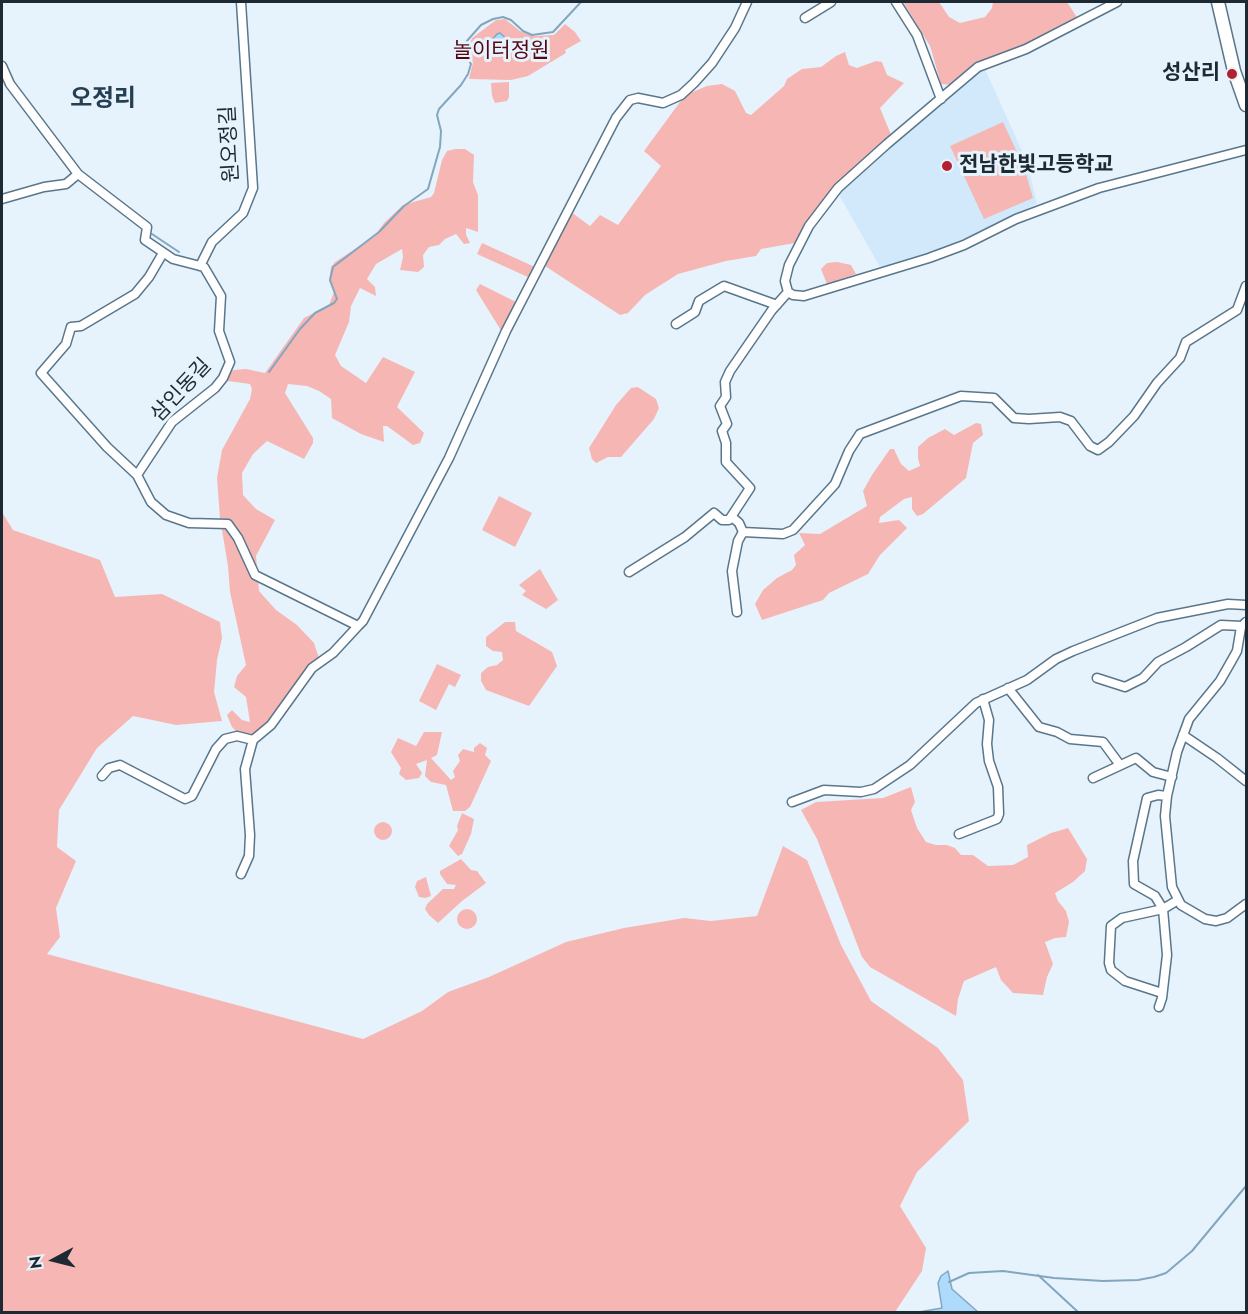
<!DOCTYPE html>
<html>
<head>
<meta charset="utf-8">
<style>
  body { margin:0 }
  #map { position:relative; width:1248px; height:1314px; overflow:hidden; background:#e6f3fd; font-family:Jost,sans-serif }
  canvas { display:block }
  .frame { position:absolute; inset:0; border:3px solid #1e2a33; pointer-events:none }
  .north { position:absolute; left:24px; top:1230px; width:60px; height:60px; -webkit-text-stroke:4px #e6f3fd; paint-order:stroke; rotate:263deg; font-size:16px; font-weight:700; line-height:24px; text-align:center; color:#1e2a33 }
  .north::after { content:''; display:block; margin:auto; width:21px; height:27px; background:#1e2a33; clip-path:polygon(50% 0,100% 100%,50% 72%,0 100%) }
</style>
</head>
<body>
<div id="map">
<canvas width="1248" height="1314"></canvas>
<div class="frame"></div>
<div class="north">N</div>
</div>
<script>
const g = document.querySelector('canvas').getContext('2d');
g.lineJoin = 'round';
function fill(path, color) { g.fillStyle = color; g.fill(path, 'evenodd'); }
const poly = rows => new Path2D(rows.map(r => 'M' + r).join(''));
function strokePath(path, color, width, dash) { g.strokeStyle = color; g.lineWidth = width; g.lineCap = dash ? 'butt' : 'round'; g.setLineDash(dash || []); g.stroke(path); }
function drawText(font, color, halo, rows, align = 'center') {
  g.font = font + ' Jost,"Noto Sans KR",sans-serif'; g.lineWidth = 6; g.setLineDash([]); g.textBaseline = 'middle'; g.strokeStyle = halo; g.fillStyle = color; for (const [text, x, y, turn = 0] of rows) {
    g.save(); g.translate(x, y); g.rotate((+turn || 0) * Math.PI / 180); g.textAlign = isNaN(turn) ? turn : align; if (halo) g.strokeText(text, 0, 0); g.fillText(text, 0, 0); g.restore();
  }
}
const built = poly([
  [984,67,1027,162,1037,204,942,249,880,267,838,193,860,171]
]);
const green = poly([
  [903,2,939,2,949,17,960,23,985,17,992,8,993,2,1067,2,1078,19,1027,46,987,60,954,85,941,84,930,46],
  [505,19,520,31,533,36,554,35,565,24,575,32,581,41,565,50,566,53,528,76,511,80,469,79,473,62,467,51,472,38,496,20],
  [845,52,849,65,857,68,876,61,882,62,887,75,904,83,880,108,892,137,809,220,795,243,761,249,756,256,726,261,678,274,645,295,628,313,620,315,545,266,571,212,590,226,600,215,618,225,661,166,644,151,680,102,690,93,707,86,722,84,735,91,746,113,751,115,784,86,787,79,802,69,821,67,836,56],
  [509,82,509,97,507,101,495,103,492,96,491,83],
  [1003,122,1024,167,1033,198,984,219,950,146],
  [455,149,465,149,474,155,473,182,478,195,478,232,466,228,466,235,470,243,464,244,456,234,445,239,439,245,429,247,423,255,424,267,418,272,400,270,403,257,402,249,376,264,367,279,375,287,376,296,360,288,351,306,349,322,335,355,341,366,366,383,383,357,415,372,397,407,424,433,420,443,413,445,387,426,383,426,384,442,361,434,332,418,331,399,319,391,307,386,288,384,285,393,313,438,313,443,304,459,267,441,253,454,242,473,243,495,256,509,275,520,256,556,259,591,276,610,297,625,314,643,319,658,268,723,251,737,240,735,232,727,227,715,232,710,242,720,250,722,246,697,234,687,237,676,246,665,230,592,228,566,220,518,217,478,222,450,250,399,252,389,250,384,228,381,228,376,233,370,246,369,265,373,304,318,329,305,334,292,329,281,331,267,335,262,374,237,384,223,403,205,431,197,434,193,442,160,447,151],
  [482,243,535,267,530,278,477,254],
  [837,262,851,265,856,274,827,284,821,269,827,263],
  [480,284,516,302,502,332,476,290],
  [638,387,656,399,659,408,654,419,621,457,608,457,596,463,592,459,589,448,616,405,631,388],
  [976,423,981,424,983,435,973,443,966,478,923,514,917,516,912,509,912,497,904,499,880,517,879,523,899,520,907,528,880,555,868,574,829,593,823,600,762,620,755,604,763,590,777,578,792,570,796,565,794,555,805,545,799,533,820,534,867,506,863,491,872,475,890,449,894,449,901,464,909,471,920,466,918,458,918,447,928,438,945,429,954,435],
  [499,496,532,513,515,547,482,530],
  [2,512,13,530,100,560,115,597,162,594,220,622,222,638,217,660,214,692,222,721,176,725,133,716,97,748,59,810,57,847,76,861,56,908,60,937,47,954,363,1039,422,1011,448,992,489,977,566,942,624,928,684,918,711,921,757,916,783,846,807,860,841,945,871,1001,938,1048,963,1080,969,1121,917,1172,900,1206,926,1248,922,1271,895,1312,2,1312],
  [540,569,558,600,546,609,522,595,526,591,519,585],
  [505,622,515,622,516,631,552,652,557,666,529,706,486,690,481,681,481,673,488,667,497,665,503,660,502,652,493,651,486,646,486,637],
  [437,664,461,675,455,687,449,684,436,710,419,701],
  [424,732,442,732,437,755,431,758,451,780,455,777,453,771,460,761,458,755,463,749,474,752,474,748,480,743,487,748,485,755,491,761,470,807,465,811,453,811,446,785,431,782,425,776,427,760,416,764,422,773,419,778,406,780,399,774,401,768,391,752,398,738,416,746],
  [911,787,915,802,911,810,917,828,926,842,936,845,947,845,955,848,961,855,973,855,988,866,1013,865,1028,857,1027,845,1051,833,1068,828,1087,859,1085,871,1073,882,1055,893,1058,901,1066,911,1069,922,1066,937,1055,938,1045,942,1053,964,1047,977,1043,995,1013,993,1001,980,996,967,964,981,958,999,956,1016,870,967,862,957,817,839,801,810,816,802,883,798],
  [462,813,474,819,471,834,462,854,458,856,449,846,458,830,457,826],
  '374 831a9 9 0 1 1 18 0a9 9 0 1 1-18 0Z',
  [461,859,471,870,477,871,486,883,462,901,438,923,429,915,425,909,427,904,443,889,454,889,456,885,447,884,440,874,440,871],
  [426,877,431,896,425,898,419,897,415,887,417,881],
  '457 919a10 10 0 1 1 20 0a10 10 0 1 1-20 0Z'
]);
const water = poly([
  [500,33,520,51,518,53,508,53,503,47,492,40,497,34,500,33],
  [948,1271,952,1289,978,1312,919,1312,942,1308,938,1283,941,1276,948,1271]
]);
const stream = poly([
  [2,76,7,87],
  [37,127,72,173],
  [84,183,122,213],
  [152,234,179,252],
  [269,372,300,329,315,313,334,303,337,299,330,280,333,267,379,232,404,206,428,189,440,147,441,131,437,115,439,109,461,85,468,74,471,64,465,54,466,42,481,25,493,19,503,17,511,20,523,31,532,35,553,32,581,2],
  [1038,1275,1078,1312],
  [949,1282,969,1273,1003,1271,1054,1278,1103,1281,1138,1280,1154,1277,1166,1273,1192,1251,1246,1186]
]);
const street = poly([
  [896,2,917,35,941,99],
  [1117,2,1026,49,978,67,887,144,838,188,809,226,789,265,785,281,788,292,793,295,804,296,929,258,964,245,1016,219,1099,188,1246,150],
  [805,18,831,2],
  [2,66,10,84,78,174,147,227,145,240,173,259,204,267,221,296,219,331,230,362,223,378,215,388,172,422,137,475,151,502,166,515,189,523,228,524,238,538,255,575,358,626,333,653,312,668,271,725,253,740,245,769,250,835,249,856,241,874],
  [2,199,44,187,66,184,78,174],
  [200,266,212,242,243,213,253,188,241,2],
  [676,324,695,312,699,301,724,286,777,305],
  [137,475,107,447,41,373,66,344,71,327,81,326,135,294,149,277,163,253],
  [732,517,739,523,743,532,738,541,732,571,737,612],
  [743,532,783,534,793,530,835,484,849,451,860,434,961,396,994,398,1014,418,1029,419,1060,417,1071,421,1090,446,1098,450,1109,442,1134,416,1157,383,1180,358,1186,342,1237,310,1246,286],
  [629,572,685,537,714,513,722,520,729,520,750,488,726,462,726,443,722,431,727,424,720,406,726,397,725,382,730,371,772,310,788,292],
  [1246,622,1241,627,1237,651,1232,660,1220,681,1189,719,1177,752,1167,796,1165,816,1172,887,1181,905,1205,919,1216,921,1227,918,1246,904],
  [358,626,363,621,449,458,506,331,616,118,630,100,638,98,663,103,681,95,694,83,712,63,735,28,747,2],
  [1097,678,1125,687,1143,678,1158,662,1186,647,1221,625,1242,626],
  [1008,688,1039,727,1057,732,1070,739,1103,742,1120,765],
  [1183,735,1217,758,1246,781],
  [102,776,109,768,120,765,185,799,192,796,216,749,225,739,237,736,253,740],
  [1093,778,1136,758,1153,772,1172,777],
  [792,802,824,790,861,792,874,789,910,765,976,703,1027,680,1056,659,1073,651,1157,618,1228,604,1246,605],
  [959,834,997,819,999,814,998,787,989,761,987,744,989,720,983,699],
  [1162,993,1125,981,1111,970,1109,963,1111,926,1122,918,1163,909,1178,900],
  [1159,1007,1162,998,1167,955,1163,909,1155,896,1134,884,1133,861,1147,798,1158,795,1167,796]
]);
const secondary = poly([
  [1218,2,1234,71,1246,105]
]);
const markers = [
  [1232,74,6,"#b32130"],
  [947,166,6,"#b32130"]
];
const parkNames = [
  ["놀이터정원",501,52]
];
const poiNames = [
  ["성산리",1220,74],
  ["전남한빛고등학교",959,166,"left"]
];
const streetNames = [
  ["원오정길",231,144,-93],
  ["삼인동길",182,391,-47]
];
const quarterNames = [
  ["오정리",103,100]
];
fill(built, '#d1e9fa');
fill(green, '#f6b7b4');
fill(water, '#aedbfb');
strokePath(water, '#83a6bf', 1.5);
strokePath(stream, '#83a6bf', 2);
strokePath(street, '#59768b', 11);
strokePath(secondary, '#59768b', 15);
strokePath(street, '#fff', 8);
strokePath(secondary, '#fff', 12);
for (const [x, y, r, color] of markers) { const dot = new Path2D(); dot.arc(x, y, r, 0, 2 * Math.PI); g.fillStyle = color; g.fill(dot); strokePath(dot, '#e6f3fd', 2); }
drawText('21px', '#570711', '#e6f3fd', parkNames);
drawText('bold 21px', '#1e2a33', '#e6f3fd', poiNames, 'right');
drawText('21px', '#1e2a33', '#e6f3fd', streetNames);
drawText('bold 24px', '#243f52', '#e6f3fd', quarterNames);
</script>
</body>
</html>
